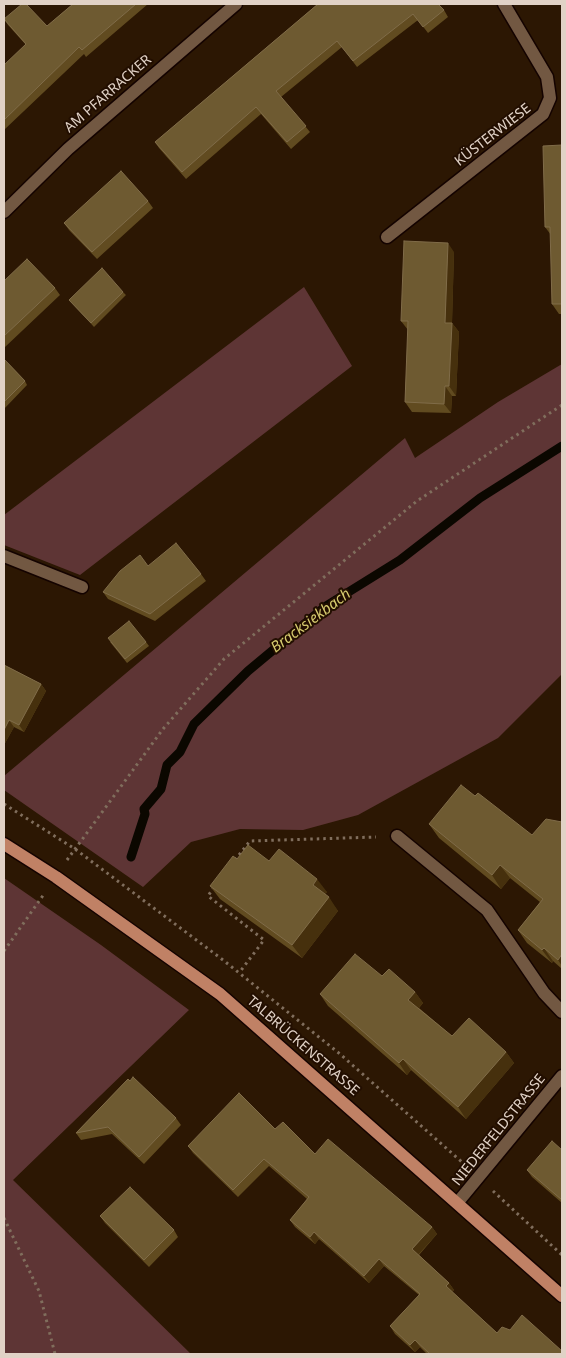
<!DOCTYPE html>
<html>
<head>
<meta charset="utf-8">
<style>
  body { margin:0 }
  #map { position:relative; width:566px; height:1358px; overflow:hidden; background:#2c1703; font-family:"Noto Sans",sans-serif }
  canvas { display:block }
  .frame { position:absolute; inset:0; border:5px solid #e1d2c6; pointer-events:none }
</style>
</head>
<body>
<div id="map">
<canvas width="566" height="1358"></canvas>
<div class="frame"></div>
</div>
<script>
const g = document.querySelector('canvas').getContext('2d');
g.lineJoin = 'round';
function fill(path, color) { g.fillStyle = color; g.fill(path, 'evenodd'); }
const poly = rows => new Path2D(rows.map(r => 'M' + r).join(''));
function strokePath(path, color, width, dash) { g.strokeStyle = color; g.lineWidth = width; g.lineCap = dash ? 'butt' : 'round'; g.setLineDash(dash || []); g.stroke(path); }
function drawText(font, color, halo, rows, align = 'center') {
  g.font = font + ' "Noto Sans",sans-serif'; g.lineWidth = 4; g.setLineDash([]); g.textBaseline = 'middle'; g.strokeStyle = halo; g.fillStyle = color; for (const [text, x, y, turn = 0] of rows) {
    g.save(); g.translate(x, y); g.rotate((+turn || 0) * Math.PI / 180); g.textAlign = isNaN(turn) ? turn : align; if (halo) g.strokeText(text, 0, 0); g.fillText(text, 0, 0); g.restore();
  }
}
const green = poly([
  [304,287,352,366,80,575,4,545,4,515],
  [562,364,562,674,498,738,358,815,303,830,240,829,191,842,143,887,4,790,4,776,405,438,415,458,498,402],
  [4,878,101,945,189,1010,13,1180,191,1354,4,1354]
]);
const stream = poly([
  [131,857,145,814,144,809,161,789,167,765,180,752,194,724,248,671,326,606,400,560,480,498,562,446]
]);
const path = poly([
  [4,804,75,849,223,960,340,1054,463,1163],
  [67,860,163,729,224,659,417,501,562,405],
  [235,860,250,841,376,837],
  [214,887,208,896,264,940,239,973],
  [4,951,44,894],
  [493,1191,562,1255],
  [4,1218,39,1291,55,1354]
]);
const minor = poly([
  [4,212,68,149,236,4],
  [387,237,543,114,550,98,547,77,504,4],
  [4,556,82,587],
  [397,836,487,910,544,993,562,1012],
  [458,1202,562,1076]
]);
const major = poly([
  [4,844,56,877,220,994,562,1296]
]);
const wall = poly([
  [73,4,148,4,86,57,84,54,4,130,4,65,26,45,8,25,4,19,47,26],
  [318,4,444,10,448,17,428,33,418,20,357,67,342,47,281,97,310,132,291,149,261,114,186,179,159,148,155,142],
  [562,145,562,314,559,314,552,304,551,235,545,227],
  [148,201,153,208,97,259,69,230,64,223],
  [454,252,452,323,459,332,456,396,452,396,451,413,412,412,405,402,408,330,401,321],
  [4,281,55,288,60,295,4,348],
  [123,292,126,295,94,327,69,300],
  [4,359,25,381,27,385,4,409],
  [201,574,206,581,155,621,108,599,103,592],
  [110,642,146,642,149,646,127,663],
  [4,665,41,684,46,691,24,732,14,727,4,745],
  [475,796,532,835,562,822,562,969,553,961,552,963,527,943,518,930,540,902,510,878,501,889,439,838,429,824],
  [237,859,269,861,327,892,325,894,338,911,302,958,220,899,210,886],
  [382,976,415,992,423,1003,419,1008,452,1036,506,1052,514,1063,466,1119,411,1070,407,1075,328,1006,320,994],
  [128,1079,176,1118,181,1125,144,1164,112,1134,81,1140,76,1133],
  [275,1129,432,1227,437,1234,419,1255,449,1283,454,1290,452,1292,497,1333,562,1354,427,1354,420,1347,415,1352,395,1334,390,1326,419,1295,384,1266,369,1283,319,1239,315,1244,295,1227,290,1220,307,1199,269,1166,238,1197,193,1153,188,1146],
  [562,1150,562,1203,532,1177,527,1170],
  [100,1216,174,1230,178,1237,149,1267,105,1223]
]);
const shadedWall = poly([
  [448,243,454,252,452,323,459,332,456,396,449,386,445,323],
  [445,386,452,396,451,413,444,404],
  [41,684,46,691,24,732,19,725],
  [9,720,14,727,4,745,4,730],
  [500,865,510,878,501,889,492,875],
  [317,879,327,892,322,898,313,885],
  [329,897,338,911,302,958,292,945],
  [544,948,553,961,552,963,542,950],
  [562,954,562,966,558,960],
  [415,992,423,1003,416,1011,408,1000],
  [506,1052,514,1063,466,1119,458,1107],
  [403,1059,411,1070,407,1075,399,1063],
  [432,1227,437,1234,417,1256,412,1249],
  [314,1232,319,1239,315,1244,310,1237],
  [379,1259,384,1266,369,1283,364,1276],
  [449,1283,454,1290,451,1293,446,1286],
  [415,1340,420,1347,415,1352,410,1345]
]);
const building = poly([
  [22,4,26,4,47,26,73,4,136,4,82,50,79,47,4,120,4,65,26,44,4,19,22,4],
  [318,4,438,4,444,10,423,27,413,14,353,61,337,41,276,91,306,126,287,142,256,107,182,172,155,142,318,4],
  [562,145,562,304,552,304,550,227,545,227,543,146,562,145],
  [121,171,148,201,92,252,64,223,121,171],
  [404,241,448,243,445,323,452,323,449,386,445,386,444,404,405,402,408,321,401,321,404,241],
  [27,259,55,288,4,336,4,281,27,259],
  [102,268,123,292,91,323,69,300,102,268],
  [4,359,25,381,4,402,4,359],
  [176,543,201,574,150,614,103,592,120,571,140,555,148,566,176,543],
  [129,621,146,642,125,659,108,638,129,621],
  [4,665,41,684,19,725,9,720,4,730,4,665],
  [461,785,475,796,478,793,532,835,546,819,562,822,562,954,558,960,544,948,542,950,518,930,543,899,500,865,492,875,429,824,461,785],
  [248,845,269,861,279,849,317,879,313,885,329,897,292,945,210,886,233,856,237,859,248,845],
  [355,954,382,976,389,969,415,992,408,1000,452,1036,469,1018,506,1052,458,1107,403,1059,399,1063,320,994,355,954],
  [133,1077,176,1118,139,1157,108,1127,76,1133,128,1079,130,1081,133,1077],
  [239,1093,275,1129,283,1122,315,1154,328,1139,432,1227,412,1249,449,1283,446,1286,497,1333,502,1327,510,1330,522,1315,562,1351,562,1354,430,1354,415,1340,410,1345,390,1326,420,1294,379,1259,364,1276,314,1232,310,1237,290,1220,309,1197,264,1159,233,1190,188,1146,239,1093],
  [552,1141,562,1150,562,1200,527,1170,552,1141],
  [130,1187,174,1230,144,1260,100,1216,130,1187]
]);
const streetNames = [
  ["AM PFARRACKER",108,94,-41],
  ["KÜSTERWIESE",493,135,-38],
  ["TALBRÜCKENSTRASSE",303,1046,41],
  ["NIEDERFELDSTRASSE",499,1130,-51]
];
const waterNames = [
  ["Bracksiekbach",311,621,-37]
];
fill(green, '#5e3535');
strokePath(stream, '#0b0700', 9);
strokePath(minor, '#140300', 15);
strokePath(major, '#140300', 15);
strokePath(path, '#806e5d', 3, [2.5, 4]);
strokePath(minor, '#725842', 12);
strokePath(major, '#c08165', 12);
fill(wall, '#614b20');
fill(shadedWall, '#46300d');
fill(building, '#6e5a31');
strokePath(building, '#806c49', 1);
drawText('14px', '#e1d2c6', '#220e00', streetNames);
drawText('italic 15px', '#d6cb6e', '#220e00', waterNames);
</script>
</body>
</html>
